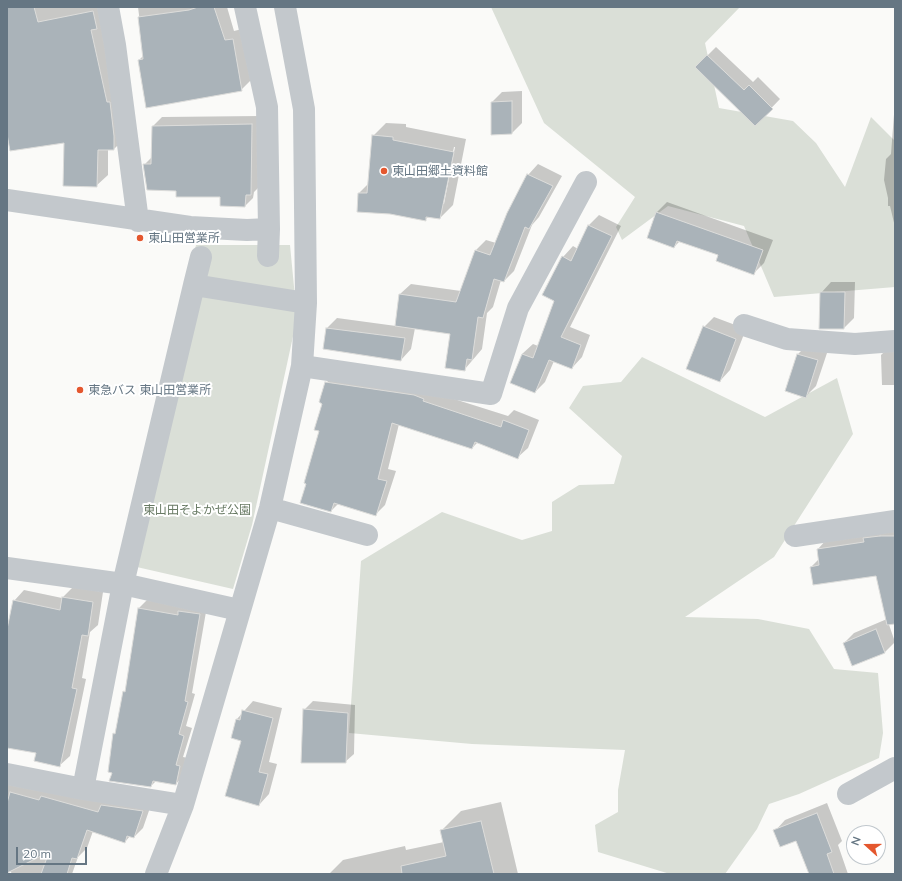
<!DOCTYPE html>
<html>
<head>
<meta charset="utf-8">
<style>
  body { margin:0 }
  #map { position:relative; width:902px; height:881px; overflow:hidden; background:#fafaf8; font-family:Mulish,sans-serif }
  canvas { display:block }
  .frame { position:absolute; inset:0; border:8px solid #657683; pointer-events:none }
  .north { position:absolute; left:846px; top:825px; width:40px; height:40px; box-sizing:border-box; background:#fff; border:1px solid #c1c8cd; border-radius:50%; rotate:291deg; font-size:11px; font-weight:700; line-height:16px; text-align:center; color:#657683 }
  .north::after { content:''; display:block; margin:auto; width:14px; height:18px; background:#e4572e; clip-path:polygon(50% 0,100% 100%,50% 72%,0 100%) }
  .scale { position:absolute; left:16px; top:847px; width:71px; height:18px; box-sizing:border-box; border:2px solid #657683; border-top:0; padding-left:5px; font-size:12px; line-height:14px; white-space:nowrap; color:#657683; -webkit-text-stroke:3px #fff; paint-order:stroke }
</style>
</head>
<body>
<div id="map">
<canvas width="902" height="881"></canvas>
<div class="frame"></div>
<div class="north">N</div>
<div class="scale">20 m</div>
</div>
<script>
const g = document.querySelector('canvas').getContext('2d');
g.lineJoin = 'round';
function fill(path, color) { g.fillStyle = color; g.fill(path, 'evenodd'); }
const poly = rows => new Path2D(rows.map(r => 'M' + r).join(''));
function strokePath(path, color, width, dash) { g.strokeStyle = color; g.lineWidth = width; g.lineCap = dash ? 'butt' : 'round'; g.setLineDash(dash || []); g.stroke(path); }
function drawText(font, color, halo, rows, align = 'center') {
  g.font = font + ' Mulish,"Noto Sans JP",sans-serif'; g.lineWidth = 4; g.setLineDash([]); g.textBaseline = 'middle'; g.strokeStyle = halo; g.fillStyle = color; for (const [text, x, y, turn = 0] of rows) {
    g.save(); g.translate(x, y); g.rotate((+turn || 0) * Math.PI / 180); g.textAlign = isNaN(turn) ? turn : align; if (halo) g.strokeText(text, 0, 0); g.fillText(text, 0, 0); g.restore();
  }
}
const green = poly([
  [491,7,740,7,705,43,719,108,793,121,816,143,845,187,871,117,895,141,895,287,774,297,744,226,668,206,622,240,616,227,635,197,544,123],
  [196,245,290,245,297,318,252,525,233,589,128,565,128,556],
  [642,357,765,417,837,378,853,434,774,557,685,617,758,619,809,629,834,669,878,673,883,733,879,758,799,794,769,804,757,829,725,874,670,874,598,852,595,825,618,812,618,790,625,750,472,744,349,733,361,561,442,512,522,540,552,531,552,502,579,485,614,484,622,456,569,408,583,386,621,382]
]);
const shadow = poly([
  [7,7,105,7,125,138,114,149,108,149,108,175,96,186,65,142,7,127],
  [138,7,227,7,234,31,242,29,251,80,241,90,139,60,144,55],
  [716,47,753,82,758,77,780,99,755,125,696,67],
  [522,91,522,123,512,133,492,102,502,92],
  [895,101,895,227,890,206,888,206,888,198,884,180,886,159,891,154],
  [260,116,260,186,254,192,253,198,245,206,221,196,177,190,144,165,152,157,153,126,162,117],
  [386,123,406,124,406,127,466,139,453,205,440,218,429,216,425,220,359,193,369,183,373,136],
  [454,147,455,147,444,204,442,204],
  [538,164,562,176,539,217,532,225,514,271,504,281,501,280,493,307,487,313,482,349,465,369,451,333,415,328,411,349,401,360,324,348,327,328,337,318,396,326,400,294,411,284,461,291,476,250,486,240,496,243,528,175],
  [667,202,773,240,764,263,754,273,719,255,680,241,674,247,657,212],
  [599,215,621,226,570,327,590,335,582,357,572,368,554,361,545,382,535,392,522,354,533,344,538,346,556,301,544,295,563,257,573,246,578,249,588,226],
  [831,282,855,282,854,318,844,328,821,293],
  [714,317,746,329,730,370,720,381,704,327],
  [808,344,828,350,816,386,806,396,798,354],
  [890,346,895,346,895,385,882,385,881,355],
  [336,373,432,392,508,416,514,410,539,420,528,448,518,457,478,442,472,448,399,424,388,469,396,471,385,505,376,514,339,503,331,511,320,431,326,383],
  [895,528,895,604,877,575,811,567,819,559,818,549,826,540],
  [73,587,103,592,98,625,90,632,82,678,86,679,70,756,59,766,37,752,7,747,7,634,14,601,24,590,62,598],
  [147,600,207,606,192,693,195,694,186,726,192,728,183,757,188,758,184,775,176,784,157,780,151,786,113,772,114,734,117,731,124,692,127,689,139,608],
  [887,619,895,642,885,652,853,665,844,643,854,633],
  [253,701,282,708,269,762,277,764,269,794,259,805,237,719],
  [313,701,355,705,354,754,345,762,304,710],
  [7,780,152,802,143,828,134,837,130,836,125,842,93,831,87,848,78,857,72,874,12,874,7,864],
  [501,802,518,874,329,874,343,860,405,846,406,850,444,842,441,831,461,811],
  [827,803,842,841,838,845,848,874,809,874,797,839,775,831,785,820]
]);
const building = poly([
  [7,7,34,7,38,22,93,11,97,29,91,30,107,102,110,102,114,136,114,150,98,150,97,187,63,186,64,143,10,151,7,134,7,7],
  [198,7,214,7,225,40,233,39,242,91,146,108,138,60,143,59,138,17,189,10,198,7],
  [707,55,744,90,749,85,773,109,755,126,695,67,707,55],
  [512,101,512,134,491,135,491,102,512,101],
  [252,124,251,195,246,195,245,207,220,206,220,197,176,197,176,191,147,190,143,164,151,164,152,126,252,124],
  [372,135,393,137,393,140,454,152,440,219,426,217,426,221,390,214,357,212,358,193,367,193,372,135],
  [527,174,553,186,529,229,525,227,504,282,494,279,483,318,478,317,472,360,467,359,465,371,445,368,450,334,395,326,399,294,456,302,475,250,490,255,507,213,527,174],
  [656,212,763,250,754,275,716,261,718,255,677,241,674,248,647,238,656,212],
  [588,225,612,236,561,337,581,345,572,369,549,360,535,393,510,383,522,354,533,358,554,301,542,295,562,256,571,261,588,225],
  [820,292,845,292,844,329,819,329,820,292],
  [703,326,736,339,720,382,686,369,703,326],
  [326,328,405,338,401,361,323,349,326,328],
  [797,354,818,360,806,398,785,391,797,354],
  [325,382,414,395,424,399,423,401,501,427,503,420,529,430,518,459,475,442,472,449,392,423,378,479,387,481,376,516,334,503,331,512,300,503,306,484,304,483,319,431,314,430,322,404,319,402,325,382],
  [880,536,895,536,895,624,887,625,876,576,813,585,810,567,819,565,817,549,864,542,863,538,880,536],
  [62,597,93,602,88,636,82,635,72,688,77,689,60,767,34,761,36,753,7,748,7,629,13,600,60,610,62,597],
  [138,608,178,615,178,611,200,614,185,701,188,702,179,734,184,736,176,765,180,766,176,785,153,781,151,787,109,781,112,773,108,772,113,733,115,734,123,691,125,692,138,608],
  [876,629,885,653,852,666,843,643,876,629],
  [303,709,348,713,346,763,301,763,303,709],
  [242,710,273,718,259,772,268,774,259,806,225,796,241,741,231,738,236,719,240,720,242,710],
  [10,792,39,800,41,796,98,812,101,805,143,811,134,838,127,836,125,843,87,830,77,859,72,858,67,874,41,874,49,852,7,873,7,803,10,792],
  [817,813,832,852,827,854,834,874,809,874,796,841,780,847,773,830,817,813],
  [481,821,494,874,402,874,401,866,446,856,440,830,481,821]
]);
const minor = poly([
  [108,7,115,45,138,221],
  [245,7,267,107,269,229,268,256],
  [7,200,190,227,247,230,269,229],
  [201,257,194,285,306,303],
  [744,325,787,339,855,344,895,341],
  [302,366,491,394,518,308,586,182],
  [270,508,367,535],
  [795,536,895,521],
  [7,568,123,584,239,610],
  [7,774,83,789,183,805],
  [83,789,123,584,194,285],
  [848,794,895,768],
  [156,874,183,805,270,508,302,366,306,303,304,109,285,7]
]);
const markers = [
  [384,171,4,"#e4572e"],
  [140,238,4,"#e4572e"],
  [80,390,4,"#e4572e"]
];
const poiNames = [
  ["東山田郷土資料館",392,171],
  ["東山田営業所",148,238],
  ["東急バス 東山田営業所",88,390]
];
const parkNames = [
  ["東山田そよかぜ公園",197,510]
];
fill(green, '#dadfd7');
fill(shadow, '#0003');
fill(building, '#aab3b9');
strokePath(building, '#dcdcda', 1);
strokePath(minor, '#c3c8cc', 22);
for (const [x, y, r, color] of markers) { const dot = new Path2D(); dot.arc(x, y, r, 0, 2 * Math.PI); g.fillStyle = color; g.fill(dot); strokePath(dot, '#fff', 1.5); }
drawText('12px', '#657683', '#fff', poiNames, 'left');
drawText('12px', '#687a64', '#fff', parkNames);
</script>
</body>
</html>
